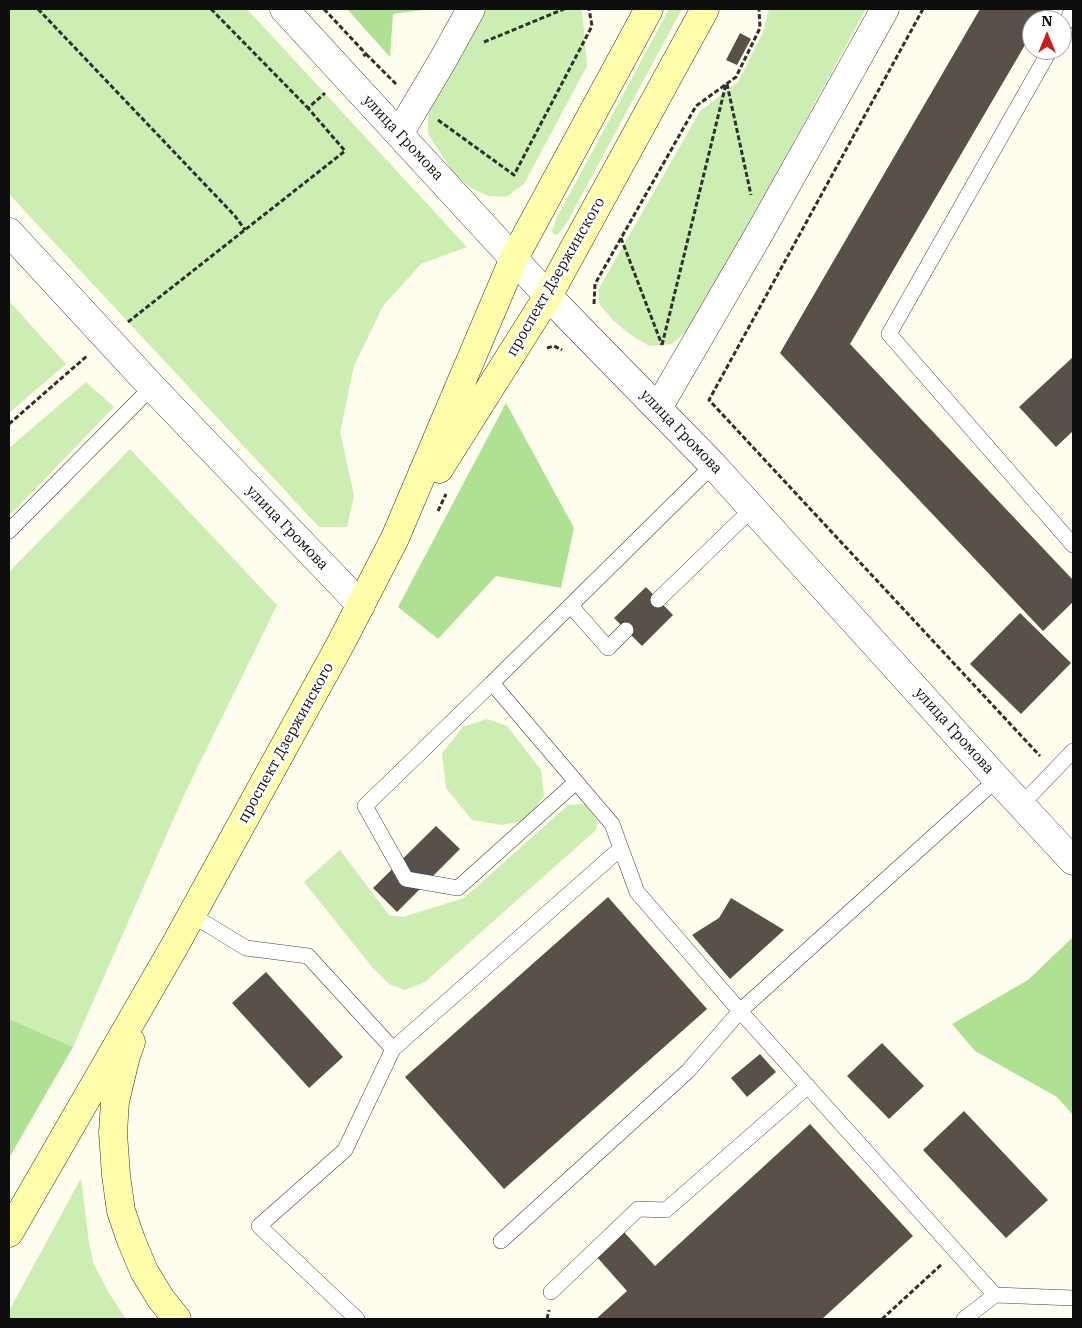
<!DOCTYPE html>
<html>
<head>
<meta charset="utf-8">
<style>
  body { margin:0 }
  #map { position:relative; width:1082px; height:1328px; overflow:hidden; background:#fffdee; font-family:"IBM Plex Serif",serif }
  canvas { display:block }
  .frame { position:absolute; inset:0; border:10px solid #0e0e0e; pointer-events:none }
  .north { position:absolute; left:1022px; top:10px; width:50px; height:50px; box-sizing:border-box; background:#fff; border:1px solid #9f9f9f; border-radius:50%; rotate:0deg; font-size:14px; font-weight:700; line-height:20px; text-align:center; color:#0e0e0e }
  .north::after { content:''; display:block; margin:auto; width:18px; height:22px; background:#cd1c16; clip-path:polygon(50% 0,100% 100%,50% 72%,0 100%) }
</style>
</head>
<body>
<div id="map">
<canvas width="1082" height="1328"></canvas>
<div class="frame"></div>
<div class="north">N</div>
</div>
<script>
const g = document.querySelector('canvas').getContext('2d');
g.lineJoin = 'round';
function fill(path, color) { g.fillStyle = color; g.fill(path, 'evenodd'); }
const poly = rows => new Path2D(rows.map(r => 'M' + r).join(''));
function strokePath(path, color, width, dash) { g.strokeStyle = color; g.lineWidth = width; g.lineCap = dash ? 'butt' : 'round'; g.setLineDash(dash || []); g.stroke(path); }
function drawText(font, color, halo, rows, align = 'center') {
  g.font = font + ' "IBM Plex Serif",serif'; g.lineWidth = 5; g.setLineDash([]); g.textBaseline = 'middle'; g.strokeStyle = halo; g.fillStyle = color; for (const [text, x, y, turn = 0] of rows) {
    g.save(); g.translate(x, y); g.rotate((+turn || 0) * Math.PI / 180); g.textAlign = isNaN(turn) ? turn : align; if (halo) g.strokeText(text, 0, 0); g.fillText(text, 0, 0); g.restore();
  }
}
const green = poly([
  [9,9,247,9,467,247,421,264,383,306,354,366,340,432,354,496,347,527,319,527,9,194],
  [483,9,582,9,587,66,524,184,506,197,488,196,469,187,452,171,428,134,428,114,440,87],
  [669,9,682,9,565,226,558,234,554,235,552,231,556,219],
  [769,9,866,9,695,323,672,344,649,346,628,333,613,320,600,305,598,290,700,111,738,82,763,32],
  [9,301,66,364,9,413],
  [86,382,114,407,9,516,9,448],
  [130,449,277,605,185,793,73,1047,9,1019,9,572],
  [487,719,507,726,541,770,544,796,527,820,502,825,472,820,446,788,442,753,463,727],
  [585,804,598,822,596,830,425,982,405,990,389,984,372,967,304,882,340,850,389,915,403,917,464,898,568,805],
  [81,1178,89,1243,94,1265,109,1293,126,1319,9,1319,9,1311]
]);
const forest = poly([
  [347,9,430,9,393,14,390,57],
  [506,403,574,528,561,588,496,576,438,639,398,607],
  [1073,937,1073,1115,1057,1097,975,1051,952,1024,1028,980],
  [9,1019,73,1047,9,1158]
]);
const building = poly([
  [980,9,1046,9,1040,20,1032,20,1032,33,850,344,1073,580,1073,602,1043,631,780,353],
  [740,33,751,39,737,65,726,60],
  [1073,357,1073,431,1056,447,1019,407],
  [646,587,673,615,642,646,614,618],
  [1020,613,1071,663,1021,714,970,664],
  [436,826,460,849,397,912,373,888],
  [608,897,707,1009,504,1189,405,1077],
  [731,898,784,930,730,979,692,935,719,918],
  [266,972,343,1057,309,1088,232,1003],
  [882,1043,924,1086,889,1119,847,1076],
  [760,1054,776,1072,747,1097,731,1078],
  [964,1111,1048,1200,1006,1238,923,1150],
  [810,1124,913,1236,822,1319,596,1319,627,1291,596,1256,623,1231,655,1266]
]);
const path = poly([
  [38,9,235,216,245,230],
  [211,9,308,108],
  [324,9,366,54,362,57],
  [923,9,709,400,1040,756],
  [484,42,564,9],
  [366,54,397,85],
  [727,84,751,195],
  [438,120,514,175,592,26,589,9],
  [621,238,662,345],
  [594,304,595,284,696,106,736,77,760,28,759,9],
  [128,322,345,151,308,108,325,93],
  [662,345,726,84],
  [547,348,554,346,562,350],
  [9,424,88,355],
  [438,511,446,494],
  [547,1319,549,1310],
  [882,1319,942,1264]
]);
const service = poly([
  [1062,29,1073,9],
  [1050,50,889,334,1073,545],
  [9,531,152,387],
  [658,600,753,508],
  [571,606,608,648,626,630],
  [492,683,365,806,406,879,458,888,576,782],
  [1021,805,1073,751],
  [192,915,246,948,308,956,393,1049,620,849],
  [501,1241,688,1071,740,1011,637,892,612,824,492,683,713,465],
  [551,1292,638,1209,666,1210,808,1086],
  [995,1295,1073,1298],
  [357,1319,259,1226,345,1150,393,1049],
  [964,1319,995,1295,740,1011,997,779]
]);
const minor = poly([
  [399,134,444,58,471,9],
  [658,408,759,234,885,9]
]);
const tertiary = poly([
  [284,9,548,296,713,465,997,779,1073,861],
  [9,232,152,387,361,605]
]);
const secondary = poly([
  [439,469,548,296,705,9],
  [131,1042,126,1056,115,1101,113,1133,116,1175,121,1211,131,1240,144,1271,161,1299,177,1319],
  [9,1233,174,947,341,643,395,538,514,258,649,9]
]);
const streetNames = [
  ["улица Громова",403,138,47],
  ["проспект Дзержинского",556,277,-60],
  ["улица Громова",681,432,46],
  ["улица Громова",287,528,46],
  ["улица Громова",954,731,48],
  ["проспект Дзержинского",286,743,-61]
];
fill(green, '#cdeeb3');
fill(forest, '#aee191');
fill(building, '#585049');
strokePath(service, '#414141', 16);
strokePath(minor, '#414141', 29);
strokePath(tertiary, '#414141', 29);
strokePath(secondary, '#303030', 29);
strokePath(path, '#303030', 3, [5, 2.5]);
strokePath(service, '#fff', 15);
strokePath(minor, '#fff', 28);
strokePath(tertiary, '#fff', 28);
strokePath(secondary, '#fffda9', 28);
drawText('15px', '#0e0e0e', '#fff', streetNames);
</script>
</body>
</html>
